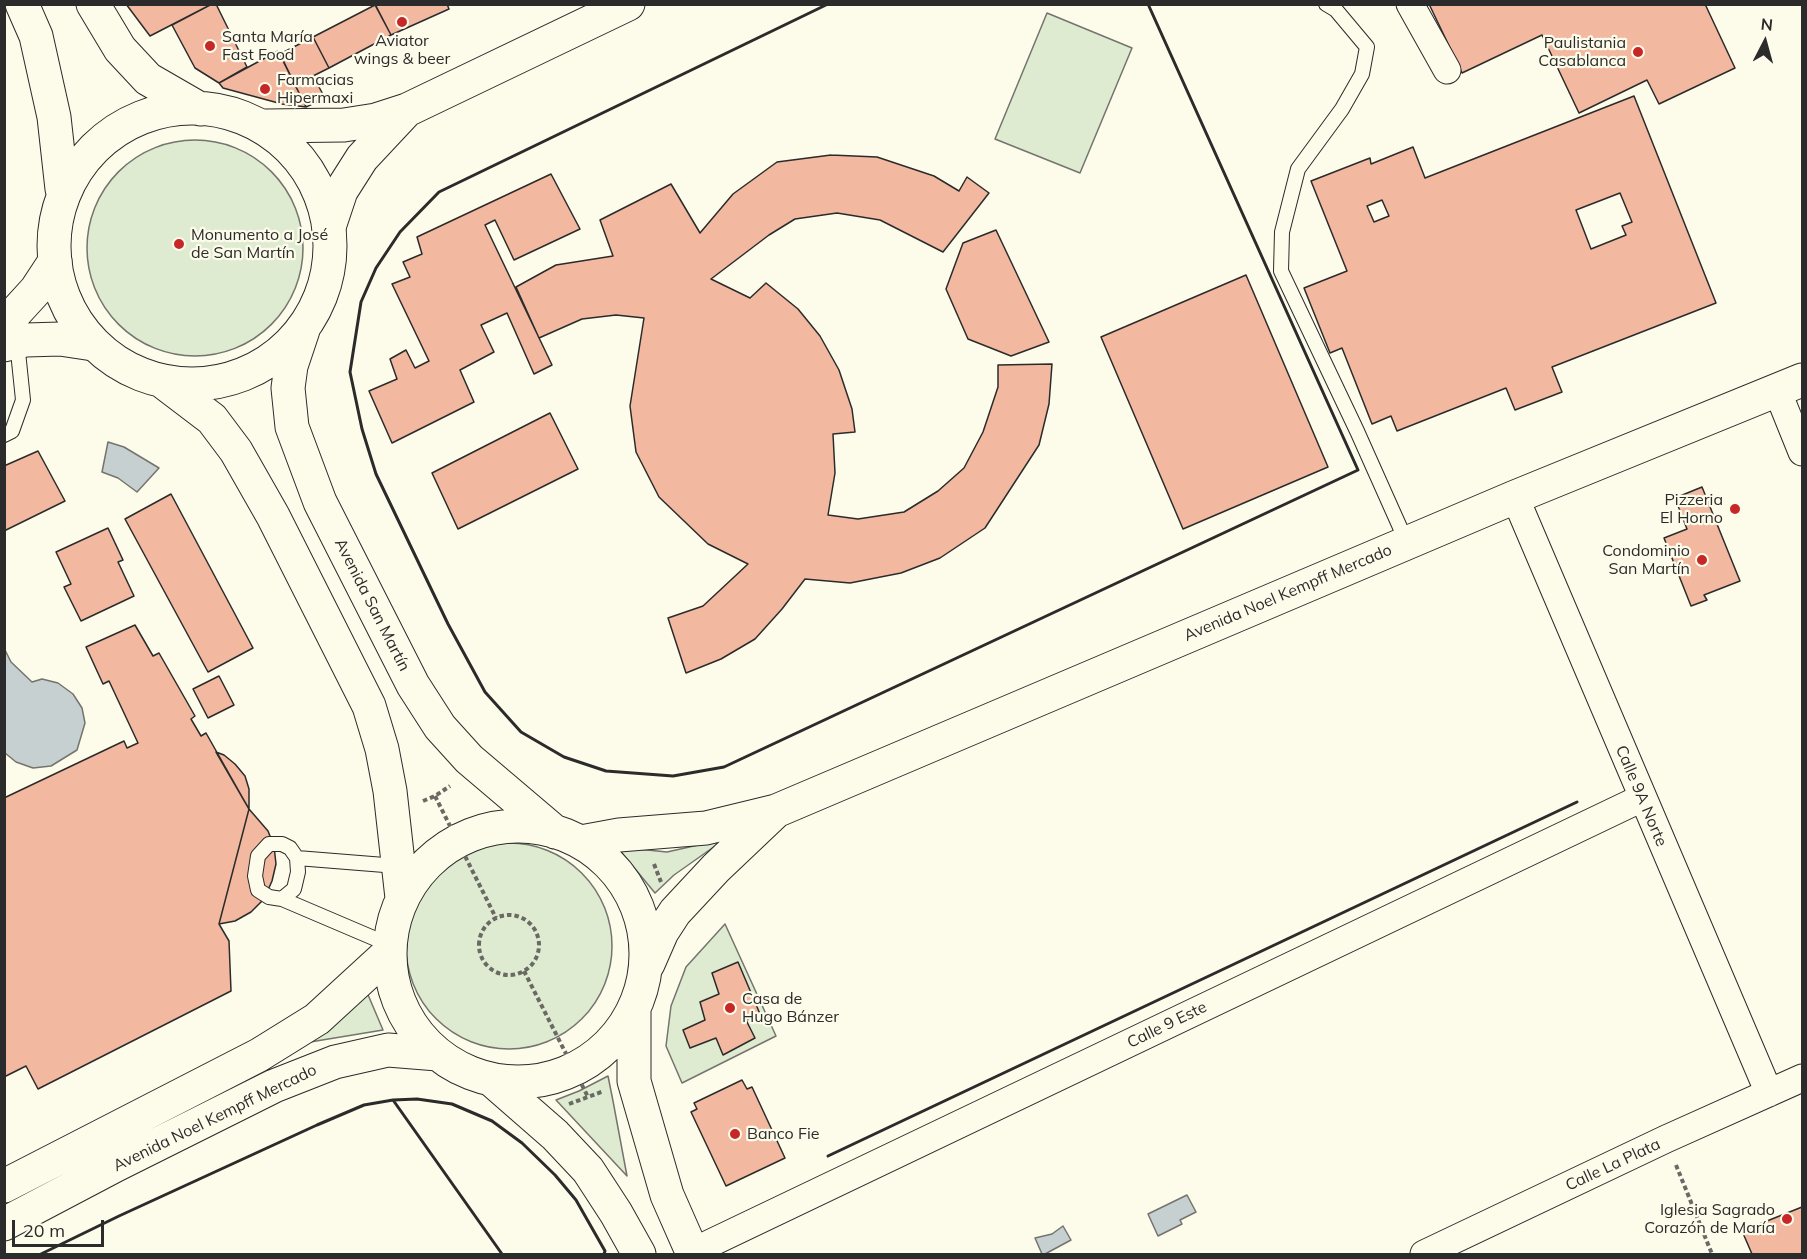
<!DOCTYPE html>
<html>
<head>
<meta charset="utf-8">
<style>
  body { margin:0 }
  #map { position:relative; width:1807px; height:1259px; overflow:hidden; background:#fdfbea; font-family:Mulish,sans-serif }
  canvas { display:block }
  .frame { position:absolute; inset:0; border:6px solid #2b2b2b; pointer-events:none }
  .north { position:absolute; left:1735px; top:12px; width:60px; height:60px; -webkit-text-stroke:4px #fdfbea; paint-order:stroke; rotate:6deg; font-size:16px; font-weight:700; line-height:24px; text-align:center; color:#2b2b2b }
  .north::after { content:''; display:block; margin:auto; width:21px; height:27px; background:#2b2b2b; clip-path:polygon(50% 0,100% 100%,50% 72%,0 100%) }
  .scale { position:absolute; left:12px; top:1220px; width:92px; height:27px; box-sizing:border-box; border:3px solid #2b2b2b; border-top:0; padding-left:8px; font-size:18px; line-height:21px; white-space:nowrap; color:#2b2b2b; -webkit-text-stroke:4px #fdfbea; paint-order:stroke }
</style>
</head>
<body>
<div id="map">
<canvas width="1807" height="1259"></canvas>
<div class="frame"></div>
<div class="north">N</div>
<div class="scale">20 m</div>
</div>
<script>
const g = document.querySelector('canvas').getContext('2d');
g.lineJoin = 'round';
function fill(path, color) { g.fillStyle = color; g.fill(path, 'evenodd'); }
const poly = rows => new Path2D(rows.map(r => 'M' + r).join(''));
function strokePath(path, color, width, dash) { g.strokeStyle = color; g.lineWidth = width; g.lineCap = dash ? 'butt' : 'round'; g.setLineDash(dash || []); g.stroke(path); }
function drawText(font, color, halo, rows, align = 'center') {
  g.font = font + ' Mulish,sans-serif'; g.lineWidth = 4.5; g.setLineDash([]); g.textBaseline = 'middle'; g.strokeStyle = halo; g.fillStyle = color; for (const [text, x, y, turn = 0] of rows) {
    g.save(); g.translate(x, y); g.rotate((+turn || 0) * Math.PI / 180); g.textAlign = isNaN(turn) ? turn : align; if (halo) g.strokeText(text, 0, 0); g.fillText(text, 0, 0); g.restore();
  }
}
const green = poly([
  [1047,13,1132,48,1080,173,995,139,1047,13],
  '87 248a108 108 0 1 1 216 0a108 108 0 1 1-216 0Z',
  [725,839,674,875,655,893,617,847,667,852,725,839],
  '406 946a103 103 0 1 1 206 0a103 103 0 1 1-206 0Z',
  [725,924,776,1036,682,1083,666,1046,671,1006,686,967,725,924],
  [366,990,383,1030,292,1045,366,990],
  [608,1076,613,1101,627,1176,556,1100,579,1091,608,1076]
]);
const water = poly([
  [108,442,124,447,159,468,137,492,118,478,102,472,108,442],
  [5,650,11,662,32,682,42,679,58,683,73,694,82,708,85,723,77,750,51,766,33,768,16,762,5,753,5,650],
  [1187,1195,1196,1212,1180,1220,1182,1224,1158,1236,1148,1214,1187,1195],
  [1063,1226,1071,1240,1045,1254,1042,1254,1035,1238,1052,1234,1063,1226]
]);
const building = poly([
  [126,4,212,4,150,36,126,4],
  [212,4,216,4,247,67,219,83,195,68,172,25,212,4],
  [447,4,449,9,391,35,375,4,447,4],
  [1429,4,1705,4,1735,68,1659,104,1647,80,1579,113,1542,35,1462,73,1429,4],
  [375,5,391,35,329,68,313,37,375,5],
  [313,37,329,68,313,76,325,98,306,107,280,54,313,37],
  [278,51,306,107,282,104,223,88,219,83,278,51],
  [1634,96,1716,303,1552,367,1562,392,1515,410,1506,388,1397,431,1391,416,1372,424,1342,348,1330,353,1304,288,1347,271,1311,181,1370,158,1371,164,1413,147,1425,178,1634,96],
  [1620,193,1632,222,1622,226,1626,235,1591,249,1576,210,1620,193],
  [1382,200,1389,216,1374,222,1367,206,1382,200],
  [831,155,877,157,934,176,959,191,967,177,989,193,943,252,880,220,837,213,795,219,769,235,711,279,750,298,766,283,798,309,820,336,839,370,852,409,855,432,833,434,835,473,828,515,858,519,904,512,938,491,964,468,983,432,998,387,998,365,1052,364,1049,404,1039,445,985,528,940,558,901,573,850,583,805,579,782,609,755,639,721,659,686,673,668,618,703,606,748,564,708,544,659,497,636,452,630,406,644,318,616,315,582,319,539,338,516,287,556,265,613,256,600,220,671,184,700,233,733,194,777,162,831,155],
  [551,174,580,229,514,260,495,220,485,225,552,365,534,374,507,313,481,325,494,352,460,370,474,402,392,443,369,391,397,379,390,359,406,350,415,368,429,361,392,284,410,277,403,262,422,254,417,237,551,174],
  [996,230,1049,342,1011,356,968,339,946,289,963,243,996,230],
  [1246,275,1328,467,1183,529,1101,337,1246,275],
  [550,413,578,469,458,529,432,473,550,413],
  [38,451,65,501,4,531,4,466,38,451],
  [1702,487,1740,581,1704,595,1707,600,1691,606,1664,538,1687,529,1675,498,1702,487],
  [171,494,253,648,208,672,125,519,171,494],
  [108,528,123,560,118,562,134,596,81,621,64,587,71,584,56,552,108,528],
  [135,625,153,656,159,653,195,716,191,719,201,736,206,733,249,809,219,924,229,941,231,991,38,1089,26,1066,4,1077,4,798,124,741,127,748,138,743,109,681,103,684,86,647,135,625],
  [219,676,234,705,208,718,193,689,219,676],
  [216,752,224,755,235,764,245,776,249,789,249,809,216,752],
  [249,809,268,831,274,846,276,864,272,881,264,899,251,912,235,921,219,924,249,809],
  [738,962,760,1014,746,1020,755,1038,723,1055,716,1038,690,1048,683,1030,705,1020,700,1002,719,994,712,973,738,962],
  [742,1080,747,1089,752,1087,785,1158,726,1186,691,1112,697,1109,694,1103,742,1080],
  [1802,1207,1802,1254,1752,1254,1742,1231,1802,1207]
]);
const path = poly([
  [435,796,496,918],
  [423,801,435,796,450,786],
  [654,864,661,882],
  '479 945a30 30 0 1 1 60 0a30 30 0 1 1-60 0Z',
  [524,971,588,1097],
  [569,1104,604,1091],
  [1676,1165,1712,1254]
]);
const service = poly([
  [1326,4,1336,10,1367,47,1362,74,1342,109,1298,169,1282,232,1281,271,1357,431,1407,543],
  [4,435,12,431,23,400,17,342],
  [269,844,282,844,290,848,297,858,298,872,294,889,282,899,269,897,258,890,255,876,258,856,269,844],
  [297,858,422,868],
  [282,899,390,945]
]);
const minor = poly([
  [1410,4,1447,70],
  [1777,390,1802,452],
  [1515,497,1769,1093],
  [692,1252,1642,798],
  [1424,1254,1666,1139,1802,1078]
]);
const tertiary = poly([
  [266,126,344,125,376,120,407,110,628,4],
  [329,227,341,191,362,158,406,111],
  [4,325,36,290,55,261],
  [4,345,26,340,60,339,93,344]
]);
const secondary = poly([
  [22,4,36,36,54,117,62,189],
  [93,4,120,49,148,79,200,109],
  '54 246a138 138 0 1 1 276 0a138 138 0 1 1-276 0Z',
  [303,330,291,366,288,388,292,427,320,502,413,685,440,727,469,759,555,832],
  [162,381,212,419,236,451,273,516,369,706,382,749,390,791,402,898],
  '390 954a128 128 0 1 1 256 0a128 128 0 1 1-256 0Z',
  [581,842,619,835,706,828,776,811,1515,497,1802,380],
  [648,964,662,932,675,912,716,868,775,812],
  [634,1010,634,1081,667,1195,693,1254],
  [492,1080,555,1135,588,1170,616,1213,639,1254],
  [4,1186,259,1055,317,1019,390,952],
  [4,1224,116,1165,274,1086,335,1062,388,1050,438,1054]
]);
const wall = poly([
  [828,4,439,192,400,232,376,268,361,302,350,372,362,429,376,474,448,624,485,692,521,732,564,757,606,771,673,776,724,767,1358,470,1148,4],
  [393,1100,502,1254],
  [828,1156,1577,802],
  [41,1254,119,1216,317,1125,364,1105,393,1100,417,1099,452,1104,492,1121,522,1143,555,1175,576,1200,605,1251,604,1254]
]);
const markers = [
  [402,22,6,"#c62828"],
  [210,46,6,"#c62828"],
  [1638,52,6,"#c62828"],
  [265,89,6,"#c62828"],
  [179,244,6,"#c62828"],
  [1735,509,6,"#c62828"],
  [1702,560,6,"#c62828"],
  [730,1008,6,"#c62828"],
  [735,1134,6,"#c62828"],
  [1787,1219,6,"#c62828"]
];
const poiNames = [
  ["Santa María",222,37],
  ["Fast Food",222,55],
  ["Aviator",402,41,"center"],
  ["wings & beer",402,59,"center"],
  ["Paulistania",1626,43,"right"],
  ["Casablanca",1626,61,"right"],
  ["Farmacias",277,80],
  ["Hipermaxi",277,98],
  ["Monumento a José",191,235],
  ["de San Martín",191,253],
  ["Pizzeria",1723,500,"right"],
  ["El Horno",1723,518,"right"],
  ["Condominio",1690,551,"right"],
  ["San Martín",1690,569,"right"],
  ["Casa de",742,999],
  ["Hugo Bánzer",742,1017],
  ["Banco Fie",747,1134],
  ["Iglesia Sagrado",1775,1210,"right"],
  ["Corazón de María",1775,1228,"right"]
];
const streetNames = [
  ["Avenida Noel Kempff Mercado",1288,593,-23],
  ["Avenida San Martín",372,605,63],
  ["Calle 9A Norte",1641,796,67],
  ["Calle 9 Este",1167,1025,-26],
  ["Avenida Noel Kempff Mercado",215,1118,-26],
  ["Calle La Plata",1613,1165,-25]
];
fill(green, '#deebd1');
strokePath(green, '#74746e', 1.5);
fill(water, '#c7d0d0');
strokePath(water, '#74746e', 1.5);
fill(building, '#f2b8a0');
strokePath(building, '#2b2b2b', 1.5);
strokePath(service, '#2b2b2b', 16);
strokePath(minor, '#2b2b2b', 29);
strokePath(tertiary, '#2b2b2b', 35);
strokePath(secondary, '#2b2b2b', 35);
strokePath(path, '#6a6964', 4, [4.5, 3]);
strokePath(service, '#fdfbea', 14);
strokePath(minor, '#fdfbea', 27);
strokePath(tertiary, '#fdfbea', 33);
strokePath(secondary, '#fdfbea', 33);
strokePath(wall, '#2b2b2b', 3);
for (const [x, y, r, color] of markers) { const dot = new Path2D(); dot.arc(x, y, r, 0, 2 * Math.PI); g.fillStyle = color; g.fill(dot); strokePath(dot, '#fdfbea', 2); }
drawText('16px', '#2b2b2b', '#fdfbea', poiNames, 'left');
drawText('16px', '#2b2b2b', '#fdfbea', streetNames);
</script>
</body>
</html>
